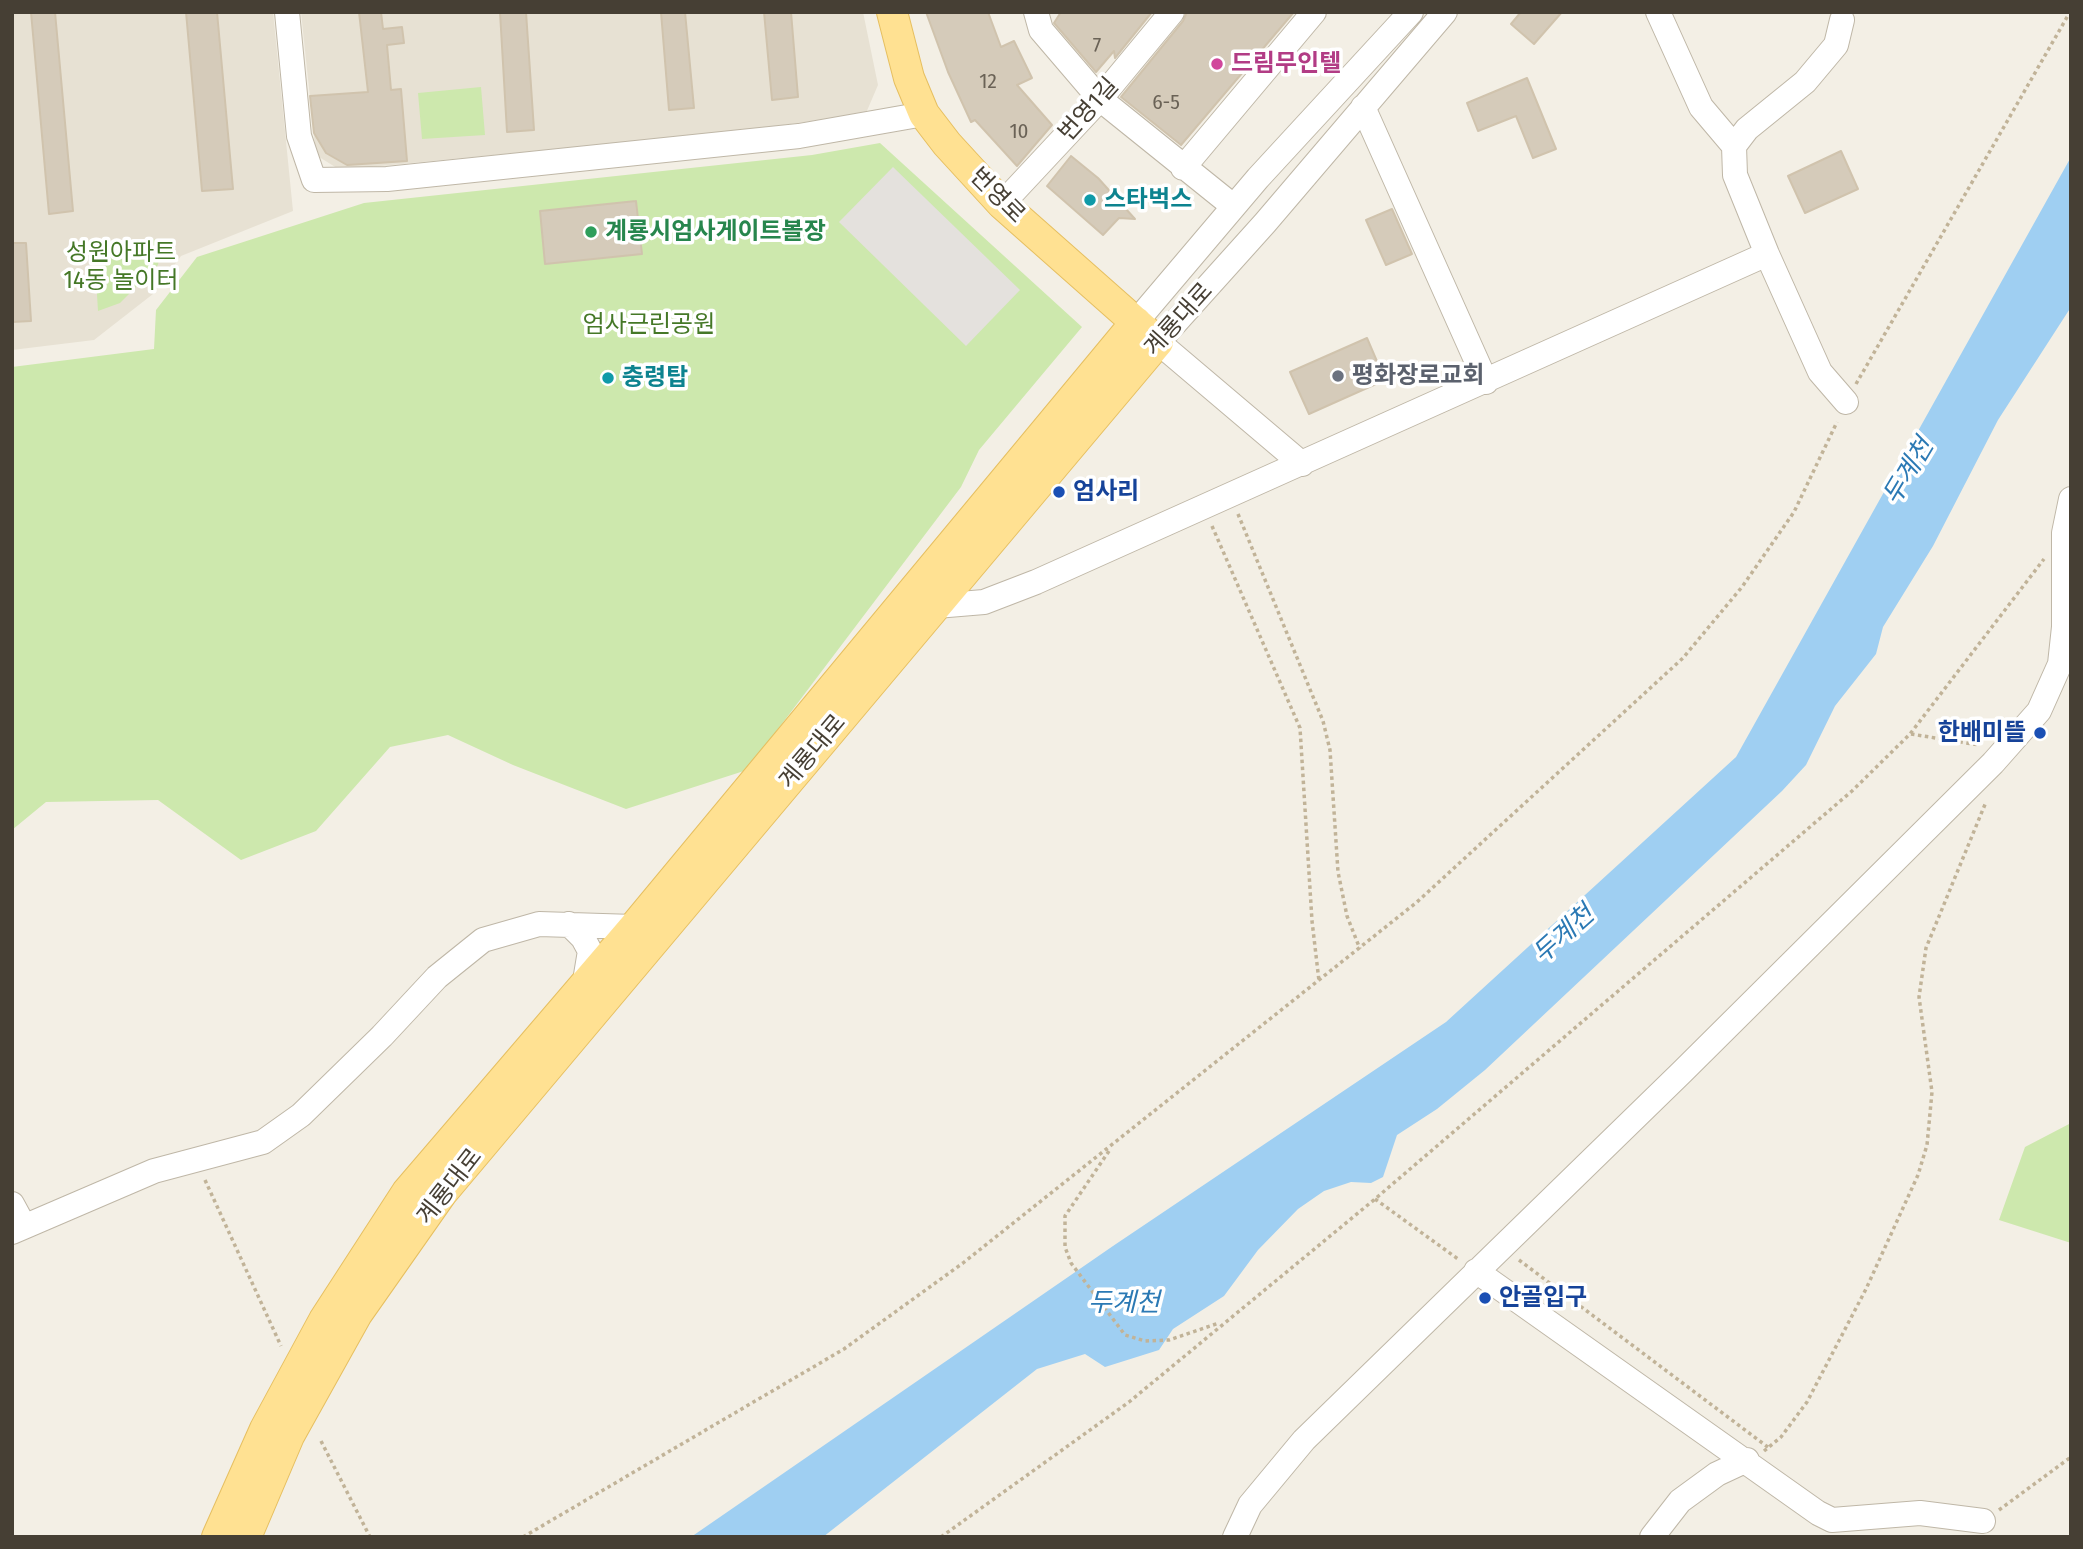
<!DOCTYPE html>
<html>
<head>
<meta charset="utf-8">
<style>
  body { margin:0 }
  #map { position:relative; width:2083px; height:1549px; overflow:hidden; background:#f3efe5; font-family:"Fira Sans Condensed",sans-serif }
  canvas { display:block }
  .frame { position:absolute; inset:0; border:14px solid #463f34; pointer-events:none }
</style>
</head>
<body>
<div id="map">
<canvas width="2083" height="1549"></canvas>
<div class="frame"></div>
</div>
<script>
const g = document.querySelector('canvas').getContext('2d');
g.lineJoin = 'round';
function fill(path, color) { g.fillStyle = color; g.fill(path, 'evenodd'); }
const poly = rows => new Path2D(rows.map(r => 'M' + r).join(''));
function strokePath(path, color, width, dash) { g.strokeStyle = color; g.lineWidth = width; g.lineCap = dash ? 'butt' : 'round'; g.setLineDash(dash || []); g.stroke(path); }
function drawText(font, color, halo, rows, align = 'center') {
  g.font = font + ' "Fira Sans Condensed","Noto Sans KR",sans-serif'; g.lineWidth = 7; g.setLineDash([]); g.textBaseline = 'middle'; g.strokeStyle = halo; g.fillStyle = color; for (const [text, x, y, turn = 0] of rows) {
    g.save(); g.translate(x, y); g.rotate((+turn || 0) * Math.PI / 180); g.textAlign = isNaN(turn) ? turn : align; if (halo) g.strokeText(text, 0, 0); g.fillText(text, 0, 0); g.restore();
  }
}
const residential = poly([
  [12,12,273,12,293,211,181,256,153,294,94,340,12,350],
  [301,12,863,12,878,85,866,113,750,130,340,170,316,155]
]);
const green = poly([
  [481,87,485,135,422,139,418,93],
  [880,143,1082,327,979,450,961,487,747,770,626,809,513,765,448,735,390,747,316,831,241,860,158,800,46,802,12,830,12,367,154,349,156,310,197,257,364,203,812,155],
  [162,239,158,265,120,303,98,311,94,245],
  [2071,1123,2071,1243,1999,1220,2025,1147]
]);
const parking = poly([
  [893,167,1020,290,966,346,839,222]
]);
const water = poly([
  [2071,157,2071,307,1998,420,1933,546,1883,627,1876,654,1835,706,1806,765,1782,791,1485,1070,1437,1109,1397,1135,1383,1177,1371,1183,1351,1182,1324,1191,1298,1209,1258,1250,1224,1296,1173,1329,1159,1350,1105,1367,1085,1354,1037,1369,823,1537,691,1537,1113,1246,1446,1022,1736,757]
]);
const building = poly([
  [31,12,55,12,73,211,49,214,31,12],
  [186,12,217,12,233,189,202,191,186,12],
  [359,12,381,12,383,29,402,27,404,43,387,45,391,90,401,89,407,161,347,165,326,153,314,133,310,96,368,92,359,12],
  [500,12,526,12,534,130,507,132,500,12],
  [661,12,685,12,694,108,669,110,661,12],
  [764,12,791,12,798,97,772,100,764,12],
  [926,12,988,12,1001,47,1014,41,1032,78,1017,85,1052,125,1017,166,975,120,971,122,948,72,926,12],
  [1061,12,1152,12,1115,58,1114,51,1096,72,1054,23,1061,12],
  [1187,12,1294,12,1181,145,1121,97,1183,21,1187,12],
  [1521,12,1562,12,1534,44,1511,24,1521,12],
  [1527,78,1556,149,1533,158,1516,116,1478,131,1467,103,1527,78],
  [1841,151,1858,189,1805,213,1788,176,1841,151],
  [1071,156,1098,178,1135,219,1119,218,1103,235,1047,186,1071,156],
  [636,201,642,254,545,264,540,211,636,201],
  [1392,209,1412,254,1386,265,1366,220,1392,209],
  [12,243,26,243,31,321,12,322,12,243],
  [1367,338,1385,380,1309,414,1290,372,1367,338]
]);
const path = poly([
  [1856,384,2070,12],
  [1238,514,1323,721,1330,750,1338,872,1347,916,1360,949],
  [1212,526,1300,728,1312,921,1319,981],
  [1911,734,1979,745],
  [1109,1151,1065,1216,1065,1247,1071,1263,1125,1335,1145,1341,1169,1340,1219,1323],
  [205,1180,281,1346],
  [1375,1199,1458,1259],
  [1519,1260,1769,1448],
  [321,1441,370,1537],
  [1764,1451,1781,1437,1807,1402,1866,1289,1918,1175,1927,1145,1932,1092,1919,997,1926,948,1986,802],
  [1999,1510,2071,1457],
  [523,1537,844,1349,963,1263,1417,902,1683,658,1742,587,1794,512,1837,422],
  [941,1537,1129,1402,1375,1199,1852,791,1910,734,2044,559]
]);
const minor = poly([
  [287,12,299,136,314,180,387,179,799,136,924,114],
  [1036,12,1041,30,1100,99,1233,206],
  [1658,12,1701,107,1734,146,1735,175,1767,254,1820,372,1846,402],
  [1363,107,1486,382],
  [1734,146,1747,129,1805,82,1836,45,1842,20],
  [1183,168,1314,12],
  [1002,204,1100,99,1172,12],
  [1136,322,1258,178,1411,12],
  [1302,464,1158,342,1265,223,1445,12],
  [936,606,984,602,1036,582,1767,254],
  [569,924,583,938,590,951,585,981],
  [12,1204,24,1226],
  [12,1232,154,1171,263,1142,301,1115,382,1036,437,977,483,940,539,924,634,927],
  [1476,1271,1818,1513,1832,1520,1920,1513,1983,1521],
  [1235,1537,1250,1505,1304,1440,1682,1072,1993,763,2039,711,2060,664,2064,627,2064,533,2071,499],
  [1652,1537,1680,1501,1717,1474,1747,1460]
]);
const major = poly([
  [217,1537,265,1429,324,1320,407,1192,634,927,1136,322],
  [246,1537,289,1436,357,1314,442,1193,1158,342,1002,204,947,144,924,114,909,78,892,12]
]);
const markers = [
  [1217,64,7,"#d1479c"],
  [1090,200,7,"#0f9aa8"],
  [591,232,7,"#2e9e5b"],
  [1338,376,7,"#6b7280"],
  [608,378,7,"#0f9aa8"],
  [1059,492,7,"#1a4fb4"],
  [2040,733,7,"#1a4fb4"],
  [1485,1298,7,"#1a4fb4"]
];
const numberNames = [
  ["7",1097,46],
  ["12",988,82],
  ["6-5",1166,103],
  ["10",1019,132]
];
const hotelNames = [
  ["드림무인텔",1231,64]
];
const streetNames = [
  ["번영1길",1089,110,-48],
  ["번영로",997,196,45],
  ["계룡대로",1179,320,-48],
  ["계룡대로",813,752,-50],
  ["계룡대로",450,1187,-52]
];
const cultureNames = [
  ["스타벅스",1104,200],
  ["충령탑",622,378]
];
const leisureNames = [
  ["계룡시엄사게이트볼장",605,232]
];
const parkNames = [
  ["성원아파트",121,253],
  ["14동 놀이터",121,281],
  ["엄사근린공원",649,325]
];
const worshipNames = [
  ["평화장로교회",1352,376]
];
const transitNames = [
  ["엄사리",1073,492],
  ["한배미뜰",2026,733,"right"],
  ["안골입구",1499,1298]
];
const waterNames = [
  ["두계천",1909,472,-59],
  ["두계천",1564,935,-42],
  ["두계천",1124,1304]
];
fill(residential, '#e7e1d3');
fill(green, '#cde8ad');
fill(parking, '#e4e1dd');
fill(water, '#9fcff2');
fill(building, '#d5cbba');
strokePath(building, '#d0c3ad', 2);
strokePath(minor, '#bfb7a7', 26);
strokePath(major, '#e6bf60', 32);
strokePath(path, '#c1b398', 3.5, [3.5, 3.5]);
strokePath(minor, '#fff', 24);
strokePath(major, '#ffe192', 30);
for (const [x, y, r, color] of markers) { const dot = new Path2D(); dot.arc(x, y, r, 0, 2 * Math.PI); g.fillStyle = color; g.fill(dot); strokePath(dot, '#fff', 2.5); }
drawText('21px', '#6a6256', null, numberNames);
drawText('bold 24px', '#b23c85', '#fff', hotelNames, 'left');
drawText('24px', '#463f34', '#fff', streetNames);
drawText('bold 24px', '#0d838f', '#fff', cultureNames, 'left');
drawText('bold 24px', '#27864d', '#fff', leisureNames, 'left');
drawText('24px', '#457827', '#fff', parkNames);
drawText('bold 24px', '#5b616d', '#fff', worshipNames, 'left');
drawText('bold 24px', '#164399', '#fff', transitNames, 'left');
drawText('italic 26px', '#2b79b4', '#fff', waterNames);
</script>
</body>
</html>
